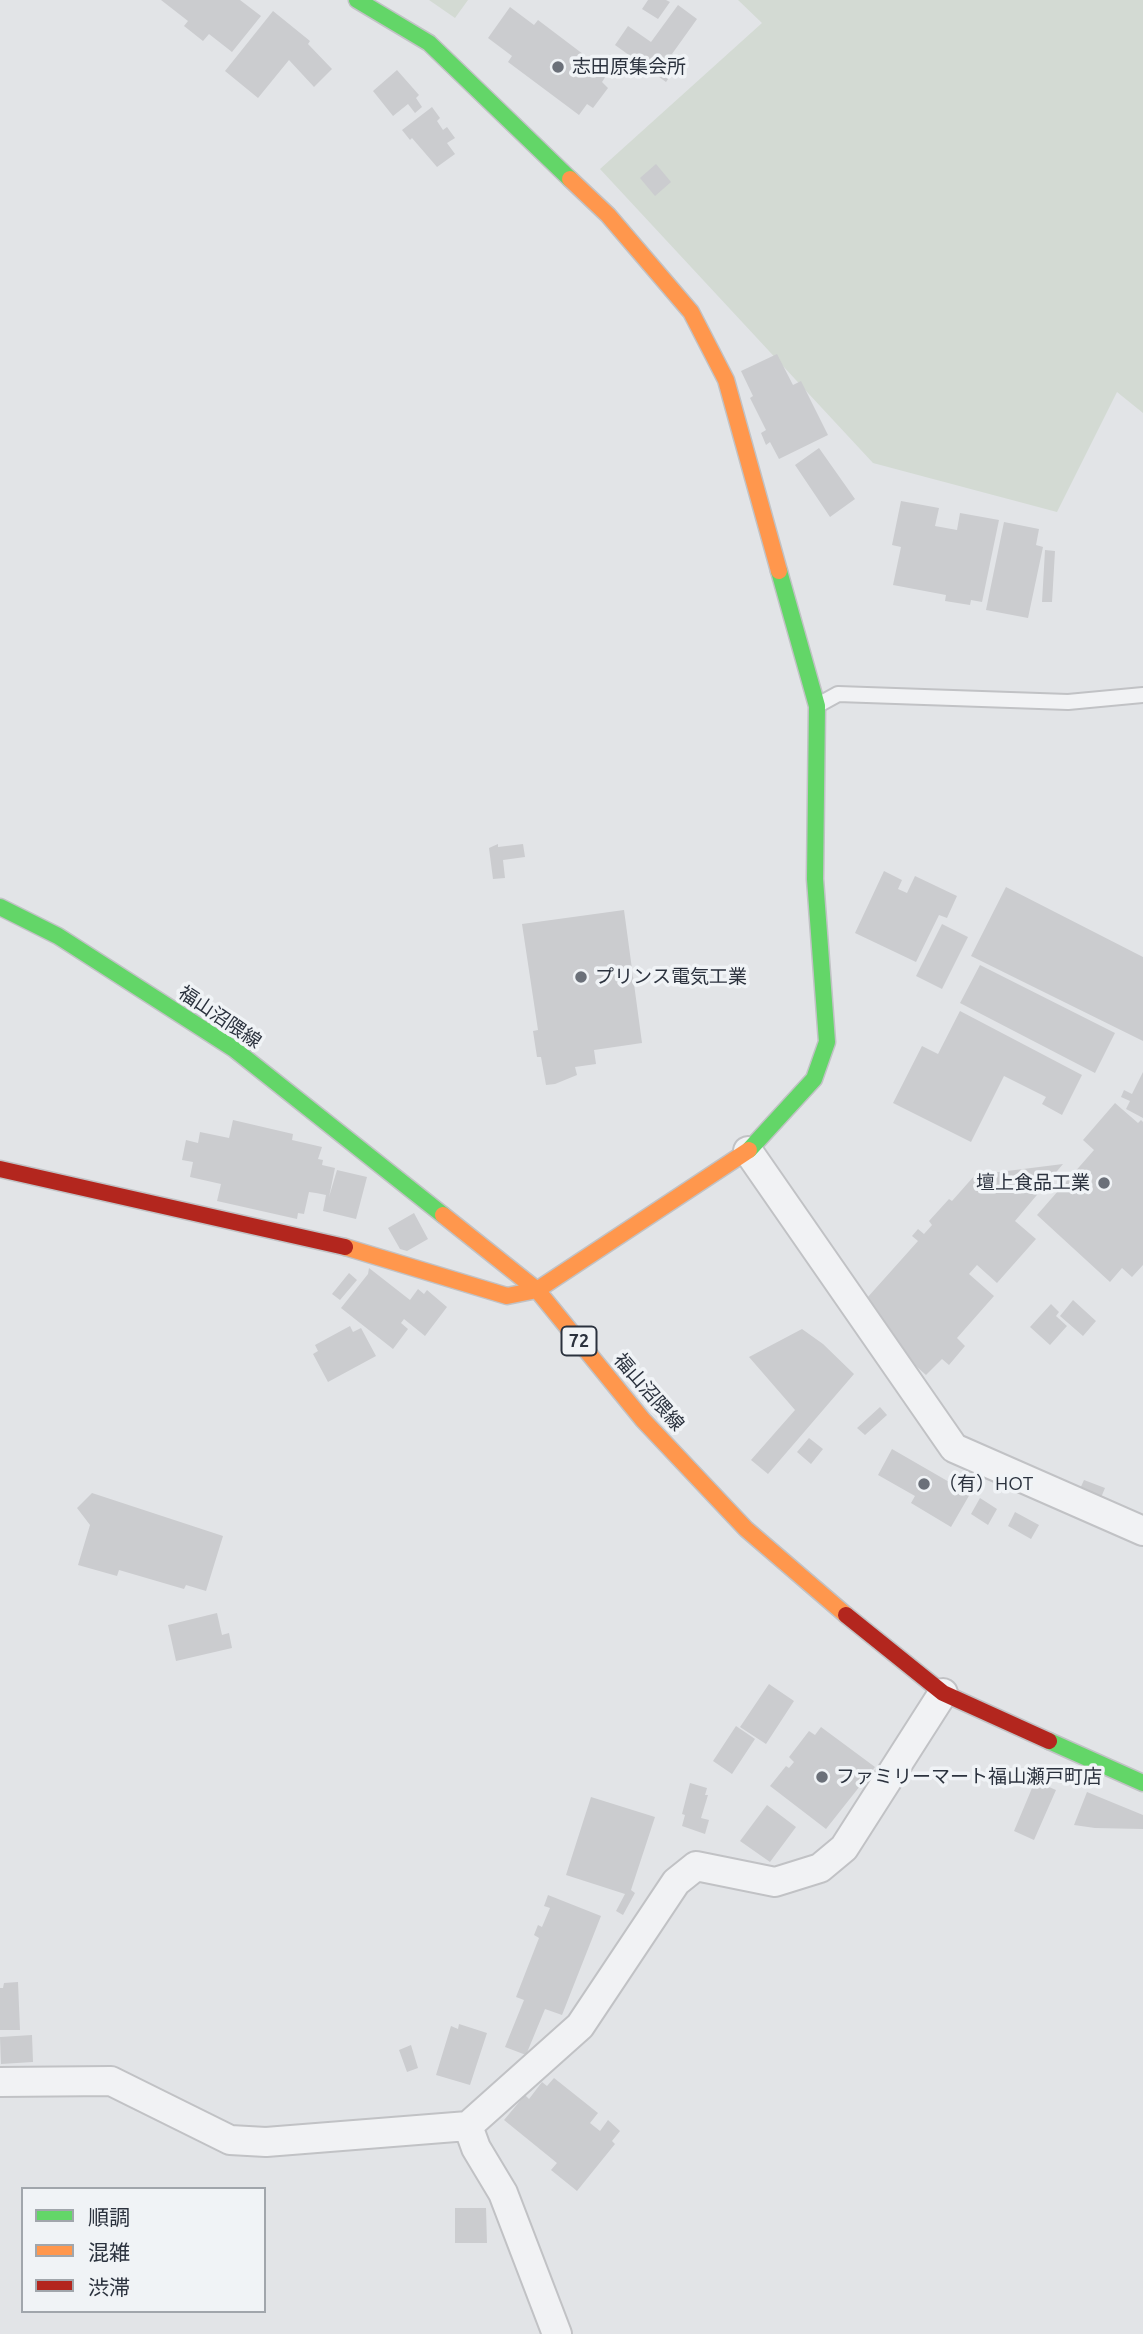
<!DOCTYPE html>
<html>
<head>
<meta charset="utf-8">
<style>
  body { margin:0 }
  #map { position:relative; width:1143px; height:2334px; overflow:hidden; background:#e2e4e7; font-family:Ubuntu,"Noto Sans JP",sans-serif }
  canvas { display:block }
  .legend { position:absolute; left:21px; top:2187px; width:245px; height:126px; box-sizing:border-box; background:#f0f3f6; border:2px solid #a1a6ac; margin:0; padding:9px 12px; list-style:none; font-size:21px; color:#2b323e }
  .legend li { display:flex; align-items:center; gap:14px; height:35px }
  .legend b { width:35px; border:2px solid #a1a6ac }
</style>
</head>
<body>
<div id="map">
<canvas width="1143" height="2334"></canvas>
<ul class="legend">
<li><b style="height:9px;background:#63d668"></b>順調</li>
<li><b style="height:9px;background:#ff974d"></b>混雑</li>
<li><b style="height:9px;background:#b3261e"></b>渋滞</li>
</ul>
</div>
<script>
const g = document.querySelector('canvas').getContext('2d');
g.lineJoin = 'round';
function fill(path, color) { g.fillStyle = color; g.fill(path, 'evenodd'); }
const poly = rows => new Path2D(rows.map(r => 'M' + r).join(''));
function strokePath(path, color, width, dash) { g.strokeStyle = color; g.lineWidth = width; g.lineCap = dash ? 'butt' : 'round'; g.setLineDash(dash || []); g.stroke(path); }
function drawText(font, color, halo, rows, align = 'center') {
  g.font = font + ' Ubuntu,"Noto Sans JP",sans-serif'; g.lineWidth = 7; g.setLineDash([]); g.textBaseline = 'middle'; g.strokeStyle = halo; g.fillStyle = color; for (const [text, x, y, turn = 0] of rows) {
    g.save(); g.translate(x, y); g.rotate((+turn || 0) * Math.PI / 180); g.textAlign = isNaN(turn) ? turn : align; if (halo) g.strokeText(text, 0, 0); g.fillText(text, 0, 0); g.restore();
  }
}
const green = poly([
  [429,0,468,0,455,18],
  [738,0,1143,0,1143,413,1117,392,1057,512,873,463,600,169,762,23]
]);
const building = poly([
  [161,0,240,0,261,16,232,52,209,34,203,41,184,26,188,21],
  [648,0,666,0,670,2,658,19,642,9],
  [678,5,697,19,672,54,681,61,666,82,615,45,628,26,651,42],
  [510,7,534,25,538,20,608,73,602,82,608,88,593,108,587,104,579,115,508,62,512,56,488,38],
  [273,11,310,41,308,44,332,69,314,87,289,60,258,98,225,71],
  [397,70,419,95,416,98,422,107,415,113,408,104,393,116,373,91],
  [432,107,440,118,437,121,443,130,447,127,455,138,447,143,455,154,437,167,412,138,410,140,402,130],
  [656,164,671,182,655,196,640,178],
  [777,354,793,385,801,381,828,435,779,459,770,442,766,445,761,433,766,430,750,398,753,396,741,371],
  [819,448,855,499,830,517,795,465],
  [901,501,939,508,935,526,957,530,960,513,999,520,982,602,971,600,970,605,945,601,946,595,893,585,901,547,892,545],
  [1004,522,1039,529,1036,545,1043,547,1028,618,986,610],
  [1045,550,1055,551,1052,602,1042,602],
  [498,844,498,847,523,844,525,857,503,860,505,878,493,879,489,848],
  [884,871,902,880,898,889,907,893,915,876,957,896,947,918,939,915,916,962,855,933],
  [1006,887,1143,957,1143,1041,971,956],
  [624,910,642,1043,594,1050,596,1064,575,1067,577,1075,555,1084,546,1085,541,1057,537,1057,533,1031,538,1030,522,924],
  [942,924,968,937,942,989,916,976],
  [980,965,1115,1033,1095,1073,960,1003],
  [960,1011,1082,1075,1062,1115,1042,1104,1046,1097,1004,1076,971,1142,893,1103,922,1046,938,1054],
  [1143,1072,1143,1118,1126,1109,1130,1101,1121,1097,1124,1090,1132,1094],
  [1115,1103,1138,1123,1141,1120,1143,1122,1143,1265,1132,1277,1122,1268,1110,1282,1037,1215,1094,1150,1083,1140],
  [233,1120,293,1134,292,1140,322,1147,318,1159,323,1160,322,1165,335,1168,329,1197,337,1170,367,1177,356,1219,323,1211,326,1195,316,1193,309,1192,304,1214,298,1213,297,1219,217,1201,221,1184,190,1177,193,1162,182,1160,186,1140,198,1143,200,1132,229,1138],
  [1063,1164,1015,1221,1036,1239,997,1283,977,1265,969,1274,994,1296,957,1338,965,1346,949,1365,942,1359,926,1375,908,1359,867,1298,918,1241,912,1236,918,1229,924,1234,932,1225,929,1221,949,1199,952,1201,975,1175],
  [414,1213,428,1239,407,1251,400,1249,388,1228],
  [369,1268,410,1300,418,1289,424,1294,427,1290,447,1307,425,1336,404,1319,401,1323,408,1329,393,1349,341,1308,368,1274],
  [349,1273,357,1280,340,1300,332,1294],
  [1073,1300,1096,1321,1083,1336,1060,1316],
  [1051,1304,1059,1312,1056,1316,1067,1326,1050,1345,1030,1327],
  [350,1326,353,1332,361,1328,376,1356,328,1382,313,1354,318,1351,315,1345],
  [802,1329,823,1344,854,1374,768,1474,751,1460,795,1410,749,1357],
  [880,1407,887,1415,865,1435,857,1428],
  [809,1438,823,1449,811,1464,797,1452],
  [892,1449,970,1494,951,1527,911,1503,915,1496,878,1475],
  [1084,1480,1105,1488,1100,1500,1079,1491],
  [92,1493,223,1536,206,1591,186,1585,184,1589,119,1570,117,1576,78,1565,90,1525,77,1508],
  [980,1498,997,1509,988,1525,971,1514],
  [1015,1512,1039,1525,1031,1539,1008,1526],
  [217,1613,222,1635,229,1633,232,1648,176,1661,168,1625],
  [769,1684,794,1701,766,1744,740,1727],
  [736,1726,755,1739,732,1774,713,1761],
  [821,1727,875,1767,826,1829,770,1786,786,1766,789,1768,794,1762,789,1757,809,1731,815,1735],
  [1035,1781,1056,1790,1034,1840,1014,1831],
  [690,1783,707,1788,705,1795,708,1795,701,1818,709,1820,705,1834,682,1826,685,1815,682,1814],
  [1087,1792,1143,1815,1143,1829,1095,1828,1074,1825],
  [591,1797,655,1817,631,1890,635,1893,623,1915,616,1911,625,1894,566,1875],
  [767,1805,796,1827,770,1862,740,1841],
  [548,1895,601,1916,562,2015,545,2009,526,2055,505,2047,524,2000,516,1997,539,1938,534,1935,538,1925,542,1927,550,1908,544,1906],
  [18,1982,20,2030,0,2030,0,1988,3,1988,4,1983],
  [459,2024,487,2033,470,2085,436,2075,451,2026,458,2029],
  [32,2035,33,2062,1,2064,0,2037],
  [411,2045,418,2068,407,2072,399,2050],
  [554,2078,598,2113,590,2123,600,2131,608,2120,620,2131,612,2141,615,2144,577,2191,551,2170,557,2163,504,2120,525,2095,529,2099,542,2082,547,2086],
  [455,2208,486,2208,487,2243,455,2243]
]);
const lane = poly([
  [818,705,838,694,1068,702,1143,695]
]);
const street = poly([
  [748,1151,954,1448,1143,1531],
  [0,2082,111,2081,230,2140,266,2142,468,2126],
  [557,2334,503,2193,476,2148,468,2126,580,2026,676,1882,696,1866,775,1882,820,1868,844,1848,943,1693]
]);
const fast = poly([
  [357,0,429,43,570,179],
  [0,907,58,936,234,1049,443,1215],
  [749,1150,814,1079,827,1042,815,879,817,706,779,571],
  [1049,1741,1143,1783]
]);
const slow = poly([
  [570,179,608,215,691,312,726,380,779,571],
  [443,1215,537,1290,643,1420,746,1529,846,1615],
  [345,1247,507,1296,537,1290,749,1150]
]);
const jam = poly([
  [0,1169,345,1247],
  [846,1615,943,1693,1049,1741]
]);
const markers = [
  [558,67,7,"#6b7079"],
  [581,977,7,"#6b7079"],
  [1104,1183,7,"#6b7079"],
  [924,1484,7,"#6b7079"],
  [822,1777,7,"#6b7079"]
];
const shields = [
  [579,1341,35]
];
const shieldNames = [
  ["72",579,1341]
];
const poiNames = [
  ["志田原集会所",572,67],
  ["プリンス電気工業",595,977],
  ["壇上食品工業",1090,1183,"right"],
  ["（有）HOT",938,1484],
  ["ファミリーマート福山瀬戸町店",836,1777]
];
const streetNames = [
  ["福山沼隈線",220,1017,34],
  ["福山沼隈線",649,1392,49]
];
fill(green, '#d3dad3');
fill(building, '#cbcccf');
strokePath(lane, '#c1c2c5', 18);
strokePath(street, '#c1c2c5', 32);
strokePath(fast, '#c1c2c5', 19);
strokePath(slow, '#c1c2c5', 19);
strokePath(jam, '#c1c2c5', 19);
strokePath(lane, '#f1f2f4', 14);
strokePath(street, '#f1f2f4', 28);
strokePath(fast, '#63d668', 16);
strokePath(slow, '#ff974d', 16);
strokePath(jam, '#b3261e', 16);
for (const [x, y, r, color] of markers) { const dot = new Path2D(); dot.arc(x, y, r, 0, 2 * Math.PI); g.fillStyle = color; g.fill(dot); strokePath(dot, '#f0f3f6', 2.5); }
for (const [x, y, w] of shields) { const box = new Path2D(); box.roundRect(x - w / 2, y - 14.5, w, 29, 5); g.fillStyle = '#f0f3f6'; g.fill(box); strokePath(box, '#2b323e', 2); }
drawText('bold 18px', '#2b323e', null, shieldNames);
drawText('19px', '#2b323e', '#f0f3f6', poiNames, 'left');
drawText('19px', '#2b323e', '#f0f3f6', streetNames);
</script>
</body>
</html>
